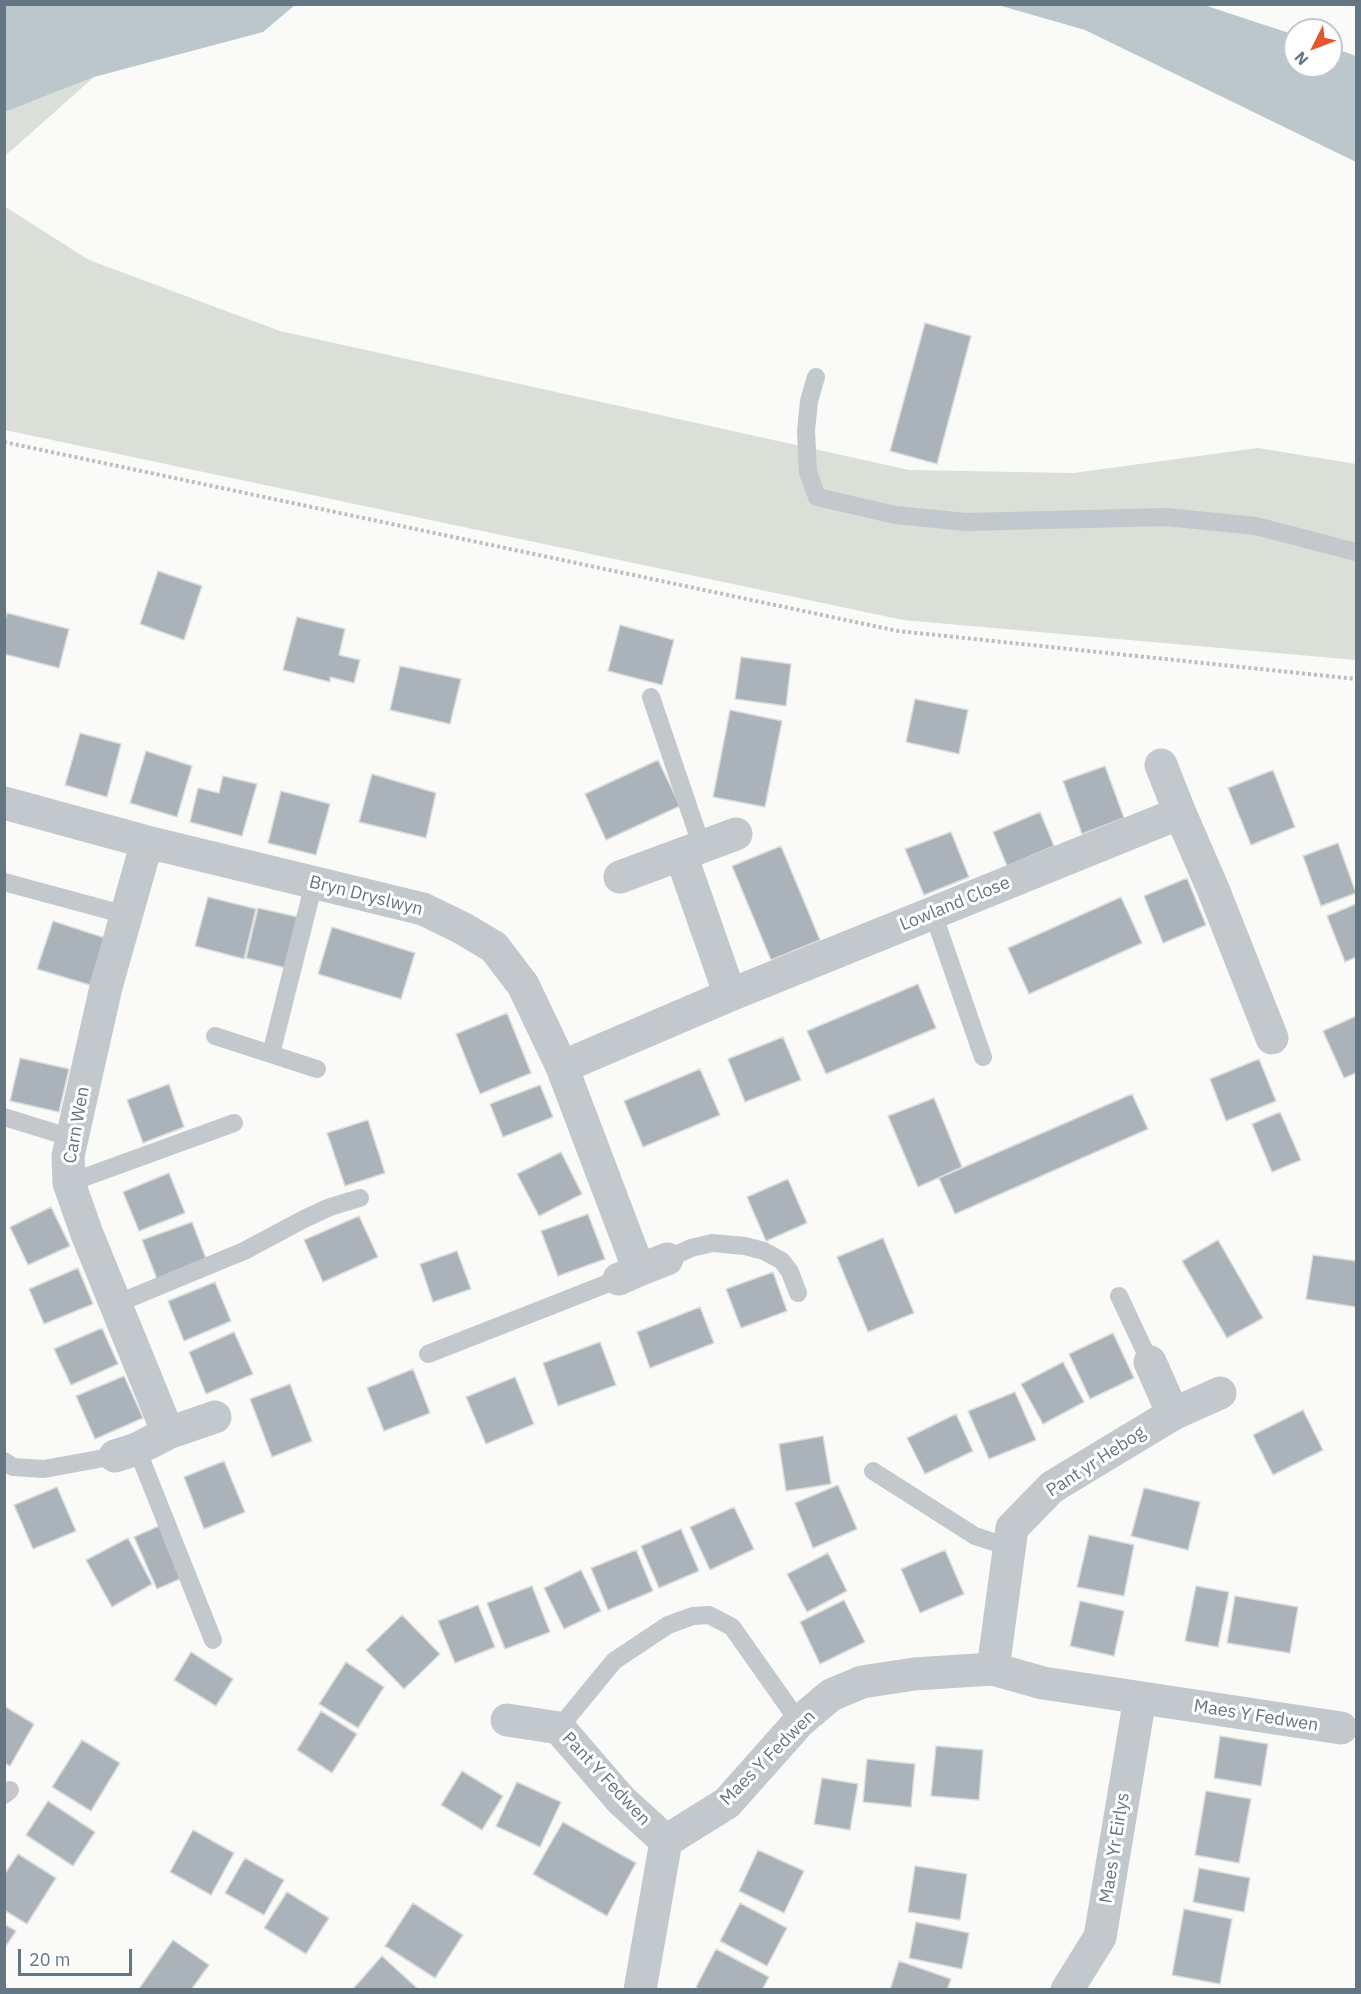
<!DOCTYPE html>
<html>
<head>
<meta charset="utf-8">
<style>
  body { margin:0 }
  #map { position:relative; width:1361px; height:1994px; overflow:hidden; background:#fafaf8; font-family:"IBM Plex Sans",sans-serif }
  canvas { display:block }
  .frame { position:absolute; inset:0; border:6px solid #657683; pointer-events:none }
  .north { position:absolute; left:1283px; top:18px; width:60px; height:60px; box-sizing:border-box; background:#fff; border:2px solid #c1c8cd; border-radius:50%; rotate:228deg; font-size:16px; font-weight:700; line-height:24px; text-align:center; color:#657683 }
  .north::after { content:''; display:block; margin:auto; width:21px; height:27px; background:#e4572e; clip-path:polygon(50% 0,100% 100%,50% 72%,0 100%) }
  .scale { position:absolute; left:18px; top:1949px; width:114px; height:27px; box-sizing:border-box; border:3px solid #657683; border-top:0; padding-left:8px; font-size:18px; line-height:21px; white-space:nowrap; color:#657683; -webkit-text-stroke:4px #fff; paint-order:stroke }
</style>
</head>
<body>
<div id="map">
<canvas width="1361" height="1994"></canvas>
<div class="frame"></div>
<div class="north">N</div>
<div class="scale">20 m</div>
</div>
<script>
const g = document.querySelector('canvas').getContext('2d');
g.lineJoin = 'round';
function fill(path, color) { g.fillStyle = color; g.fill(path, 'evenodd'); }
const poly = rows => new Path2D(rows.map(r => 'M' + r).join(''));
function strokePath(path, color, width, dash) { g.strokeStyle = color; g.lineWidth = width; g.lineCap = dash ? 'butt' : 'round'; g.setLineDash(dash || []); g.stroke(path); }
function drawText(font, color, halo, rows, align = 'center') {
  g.font = font + ' "IBM Plex Sans",sans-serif'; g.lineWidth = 6; g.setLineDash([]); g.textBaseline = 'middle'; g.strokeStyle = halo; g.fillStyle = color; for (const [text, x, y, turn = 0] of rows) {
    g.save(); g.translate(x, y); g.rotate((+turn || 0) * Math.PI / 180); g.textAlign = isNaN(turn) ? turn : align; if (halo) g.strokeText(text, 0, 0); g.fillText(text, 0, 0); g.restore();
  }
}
const green = poly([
  [94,77,5,156,5,112],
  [4,206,89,260,280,331,909,470,1073,473,1258,448,1356,464,1356,660,903,620,5,430]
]);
const water = poly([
  [5,4,295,4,295,5,263,32,94,77,5,112],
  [998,5,1204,5,1295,35,1295,66,1331,66,1331,47,1356,56,1356,162,1085,30]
]);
const building = poly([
  [925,323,971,336,937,464,890,451,925,323],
  [158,571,202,586,184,640,140,624,158,571],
  [7,613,69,629,59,668,4,654,4,624,7,613],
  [297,617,345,629,339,655,360,660,354,683,330,677,330,682,283,670,297,617],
  [620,625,674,640,662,685,608,671,620,625],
  [741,657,791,664,786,706,735,699,741,657],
  [400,666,461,679,450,724,390,710,400,666],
  [915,699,968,710,959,754,906,742,915,699],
  [730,710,782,721,765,807,713,797,730,710],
  [80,733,121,744,107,797,65,785,80,733],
  [146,751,192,766,177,817,130,803,146,751],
  [658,760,680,806,606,840,585,794,658,760],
  [1105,766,1124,818,1082,834,1063,781,1105,766],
  [1273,770,1295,827,1251,845,1228,788,1273,770],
  [372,774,436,793,426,838,359,822,372,774],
  [223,776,257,784,242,836,190,822,198,788,219,793,223,776],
  [281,791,330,804,316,855,268,843,281,791],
  [1040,812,1054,846,1007,866,993,832,1040,812],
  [951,832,969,877,924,895,905,849,951,832],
  [1338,843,1356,893,1321,906,1303,856,1338,843],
  [781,846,820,940,771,960,732,866,781,846],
  [1187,878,1206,925,1163,943,1144,896,1187,878],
  [208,897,256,909,244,959,195,946,208,897],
  [1121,897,1142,943,1029,994,1008,948,1121,897],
  [1356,904,1356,957,1345,962,1327,916,1356,904],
  [258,908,298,917,286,968,246,958,258,908],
  [53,921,105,938,90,985,37,969,53,921],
  [332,927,415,953,401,999,318,974,332,927],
  [918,984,936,1028,826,1074,807,1031,918,984],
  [507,1013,531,1073,480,1094,456,1034,507,1013],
  [1356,1016,1356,1073,1344,1078,1323,1031,1356,1016],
  [783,1037,801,1080,745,1102,728,1059,783,1037],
  [20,1058,69,1069,59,1112,10,1101,20,1058],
  [1259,1059,1276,1101,1226,1121,1210,1079,1259,1059],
  [700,1069,720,1115,643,1147,624,1101,700,1069],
  [169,1084,184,1127,143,1143,127,1100,169,1084],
  [540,1085,553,1117,503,1137,490,1104,540,1085],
  [1132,1094,1148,1129,955,1214,939,1178,1132,1094],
  [934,1098,962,1167,918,1187,888,1116,934,1098],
  [1280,1112,1301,1160,1272,1172,1252,1124,1280,1112],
  [368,1120,385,1173,345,1186,327,1133,368,1120],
  [561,1152,582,1194,539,1216,517,1174,561,1152],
  [169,1173,185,1213,139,1231,123,1192,169,1173],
  [788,1179,807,1223,766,1241,747,1197,788,1179],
  [51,1207,70,1246,28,1265,10,1227,51,1207],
  [588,1214,605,1259,558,1276,541,1231,588,1214],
  [359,1216,378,1257,323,1282,304,1240,359,1216],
  [192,1222,207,1261,157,1279,142,1240,192,1222],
  [883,1238,914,1313,868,1332,837,1257,883,1238],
  [1218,1240,1263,1318,1227,1338,1182,1261,1218,1240],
  [457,1251,471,1289,433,1302,420,1264,457,1251],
  [1313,1255,1356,1261,1356,1307,1306,1299,1313,1255],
  [78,1268,93,1304,44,1324,29,1289,78,1268],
  [773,1272,787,1311,741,1328,726,1289,773,1272],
  [215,1282,231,1321,184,1341,168,1301,215,1282],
  [700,1307,714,1343,650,1368,637,1332,700,1307],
  [102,1328,118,1364,71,1385,54,1349,102,1328],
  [234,1332,253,1374,206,1394,189,1352,234,1332],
  [1113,1333,1134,1378,1090,1399,1069,1354,1113,1333],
  [600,1342,616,1385,558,1406,543,1363,600,1342],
  [1063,1362,1084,1402,1043,1424,1021,1384,1063,1362],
  [413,1369,430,1413,384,1431,367,1388,413,1369],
  [124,1376,143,1418,95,1439,76,1396,124,1376],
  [515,1377,534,1424,486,1444,466,1397,515,1377],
  [290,1384,312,1441,272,1457,250,1399,290,1384],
  [1015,1392,1036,1440,989,1459,968,1411,1015,1392],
  [1303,1410,1323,1450,1273,1475,1253,1435,1303,1410],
  [956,1414,973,1451,925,1474,907,1438,956,1414],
  [823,1436,831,1484,786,1491,779,1444,823,1436],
  [224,1461,245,1512,204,1529,184,1477,224,1461],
  [838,1485,857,1529,813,1548,795,1503,838,1485],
  [57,1487,76,1531,33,1549,14,1505,57,1487],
  [1144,1488,1200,1502,1188,1550,1131,1536,1144,1488],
  [734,1507,754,1549,710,1570,690,1527,734,1507],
  [159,1526,182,1578,157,1589,134,1537,159,1526],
  [681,1529,699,1571,659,1588,641,1546,681,1529],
  [1089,1535,1134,1545,1124,1596,1077,1587,1089,1535],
  [128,1538,152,1584,112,1607,86,1560,128,1538],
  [636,1550,653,1591,608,1610,591,1568,636,1550],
  [945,1550,964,1594,920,1613,901,1569,945,1550],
  [828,1553,847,1591,807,1612,787,1574,828,1553],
  [581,1570,601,1611,564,1629,544,1588,581,1570],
  [532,1586,550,1632,505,1649,487,1603,532,1586],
  [1196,1586,1229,1592,1218,1647,1185,1641,1196,1586],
  [1235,1596,1298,1607,1290,1653,1227,1643,1235,1596],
  [844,1600,865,1642,820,1664,800,1622,844,1600],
  [1080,1601,1124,1611,1114,1656,1070,1646,1080,1601],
  [478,1605,495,1647,455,1663,438,1621,478,1605],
  [402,1615,440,1654,404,1689,366,1650,402,1615],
  [191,1652,233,1679,216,1706,174,1680,191,1652],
  [346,1662,384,1687,358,1728,319,1704,346,1662],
  [4,1706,34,1724,10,1766,4,1763,4,1706],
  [321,1711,357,1734,332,1773,297,1750,321,1711],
  [1220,1736,1268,1744,1261,1786,1214,1778,1220,1736],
  [82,1740,120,1763,91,1811,52,1787,82,1740],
  [936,1746,983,1750,979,1800,931,1796,936,1746],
  [867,1759,915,1764,911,1807,863,1802,867,1759],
  [462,1771,503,1796,482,1830,441,1805,462,1771],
  [822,1778,858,1784,850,1830,814,1824,822,1778],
  [517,1782,561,1802,540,1847,496,1826,517,1782],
  [1206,1791,1251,1799,1239,1863,1195,1855,1206,1791],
  [48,1801,95,1832,73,1866,26,1835,48,1801],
  [563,1822,636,1863,607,1916,533,1874,563,1822],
  [193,1830,234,1853,211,1895,170,1872,193,1830],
  [758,1850,804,1871,784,1913,739,1891,758,1850],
  [18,1854,56,1878,27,1924,4,1910,4,1875,18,1854],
  [245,1858,284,1880,264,1915,225,1893,245,1858],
  [915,1866,967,1874,960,1920,908,1912,915,1866],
  [1199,1868,1250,1878,1244,1912,1193,1902,1199,1868],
  [287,1892,329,1918,306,1954,264,1928,287,1892],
  [413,1903,463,1935,435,1978,385,1946,413,1903],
  [740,1903,787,1928,767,1966,720,1941,740,1903],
  [1184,1909,1232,1919,1220,1984,1172,1975,1184,1909],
  [916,1922,969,1933,962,1969,909,1958,916,1922],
  [4,1924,16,1931,4,1949,4,1924],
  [173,1940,209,1965,191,1990,138,1990,173,1940],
  [716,1949,769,1977,762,1990,700,1990,696,1987,716,1949],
  [382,1956,419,1990,352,1990,382,1956],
  [899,1961,951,1979,947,1990,890,1990,899,1961]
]);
const path = poly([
  [4,442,898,631,1356,679]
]);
const service = poly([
  [816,377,809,401,806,431,808,472,817,497,895,515,966,522,1166,517,1256,526,1356,552],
  [651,697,702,847],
  [4,882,126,915],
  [933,913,983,1057],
  [215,1036,317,1069],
  [271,1054,314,883],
  [4,1117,72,1138],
  [69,1183,234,1123],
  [667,1259,691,1248,712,1243,745,1246,764,1251,782,1261,790,1272,798,1293],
  [1119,1296,1150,1362],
  [116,1304,244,1251,304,1219,330,1207,360,1198],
  [428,1354,619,1279],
  [137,1449,213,1640],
  [4,1461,13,1467,44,1469,115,1456],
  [873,1471,975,1536,1009,1547],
  [559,1728,614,1661,668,1625,693,1616,709,1615,732,1627,799,1722],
  [4,1795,10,1790]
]);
const minor = poly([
  [1161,765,1180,813,1213,889,1272,1038],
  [4,803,147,842,423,909,462,928,494,947,523,985,562,1067,639,1270,619,1279],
  [147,842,106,987,68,1156,69,1183,87,1234,168,1433],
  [681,855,730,995],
  [620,877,736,834],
  [562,1067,730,995,1180,813],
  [639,1270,667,1259],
  [1150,1362,1173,1414],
  [115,1456,137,1449,168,1433,215,1417],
  [993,1669,1012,1528,1052,1487,1173,1414,1220,1393],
  [507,1720,559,1728,621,1800,666,1841],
  [640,1990,666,1841,727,1803,799,1722,831,1695,862,1682,914,1674,993,1669,1043,1683,1341,1728],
  [1067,1990,1100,1937,1140,1698]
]);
const streetNames = [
  ["Bryn Dryslwyn",366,896,14],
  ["Lowland Close",955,904,-22],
  ["Carn Wen",77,1125,-80],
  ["Pant yr Hebog",1096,1462,-33],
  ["Maes Y Fedwen",1256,1716,9],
  ["Maes Y Fedwen",768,1758,-45],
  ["Pant Y Fedwen",606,1779,47],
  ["Maes Yr Eirlys",1115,1848,-81]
];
fill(green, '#dadfd7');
fill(water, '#bbc7cb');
fill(building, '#aab3b9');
strokePath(building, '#dcdcda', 1.5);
strokePath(path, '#bbbfc2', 4, [3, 3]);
strokePath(service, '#c3c8cc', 18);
strokePath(minor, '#c3c8cc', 33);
drawText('18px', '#657683', '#fff', streetNames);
</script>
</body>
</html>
